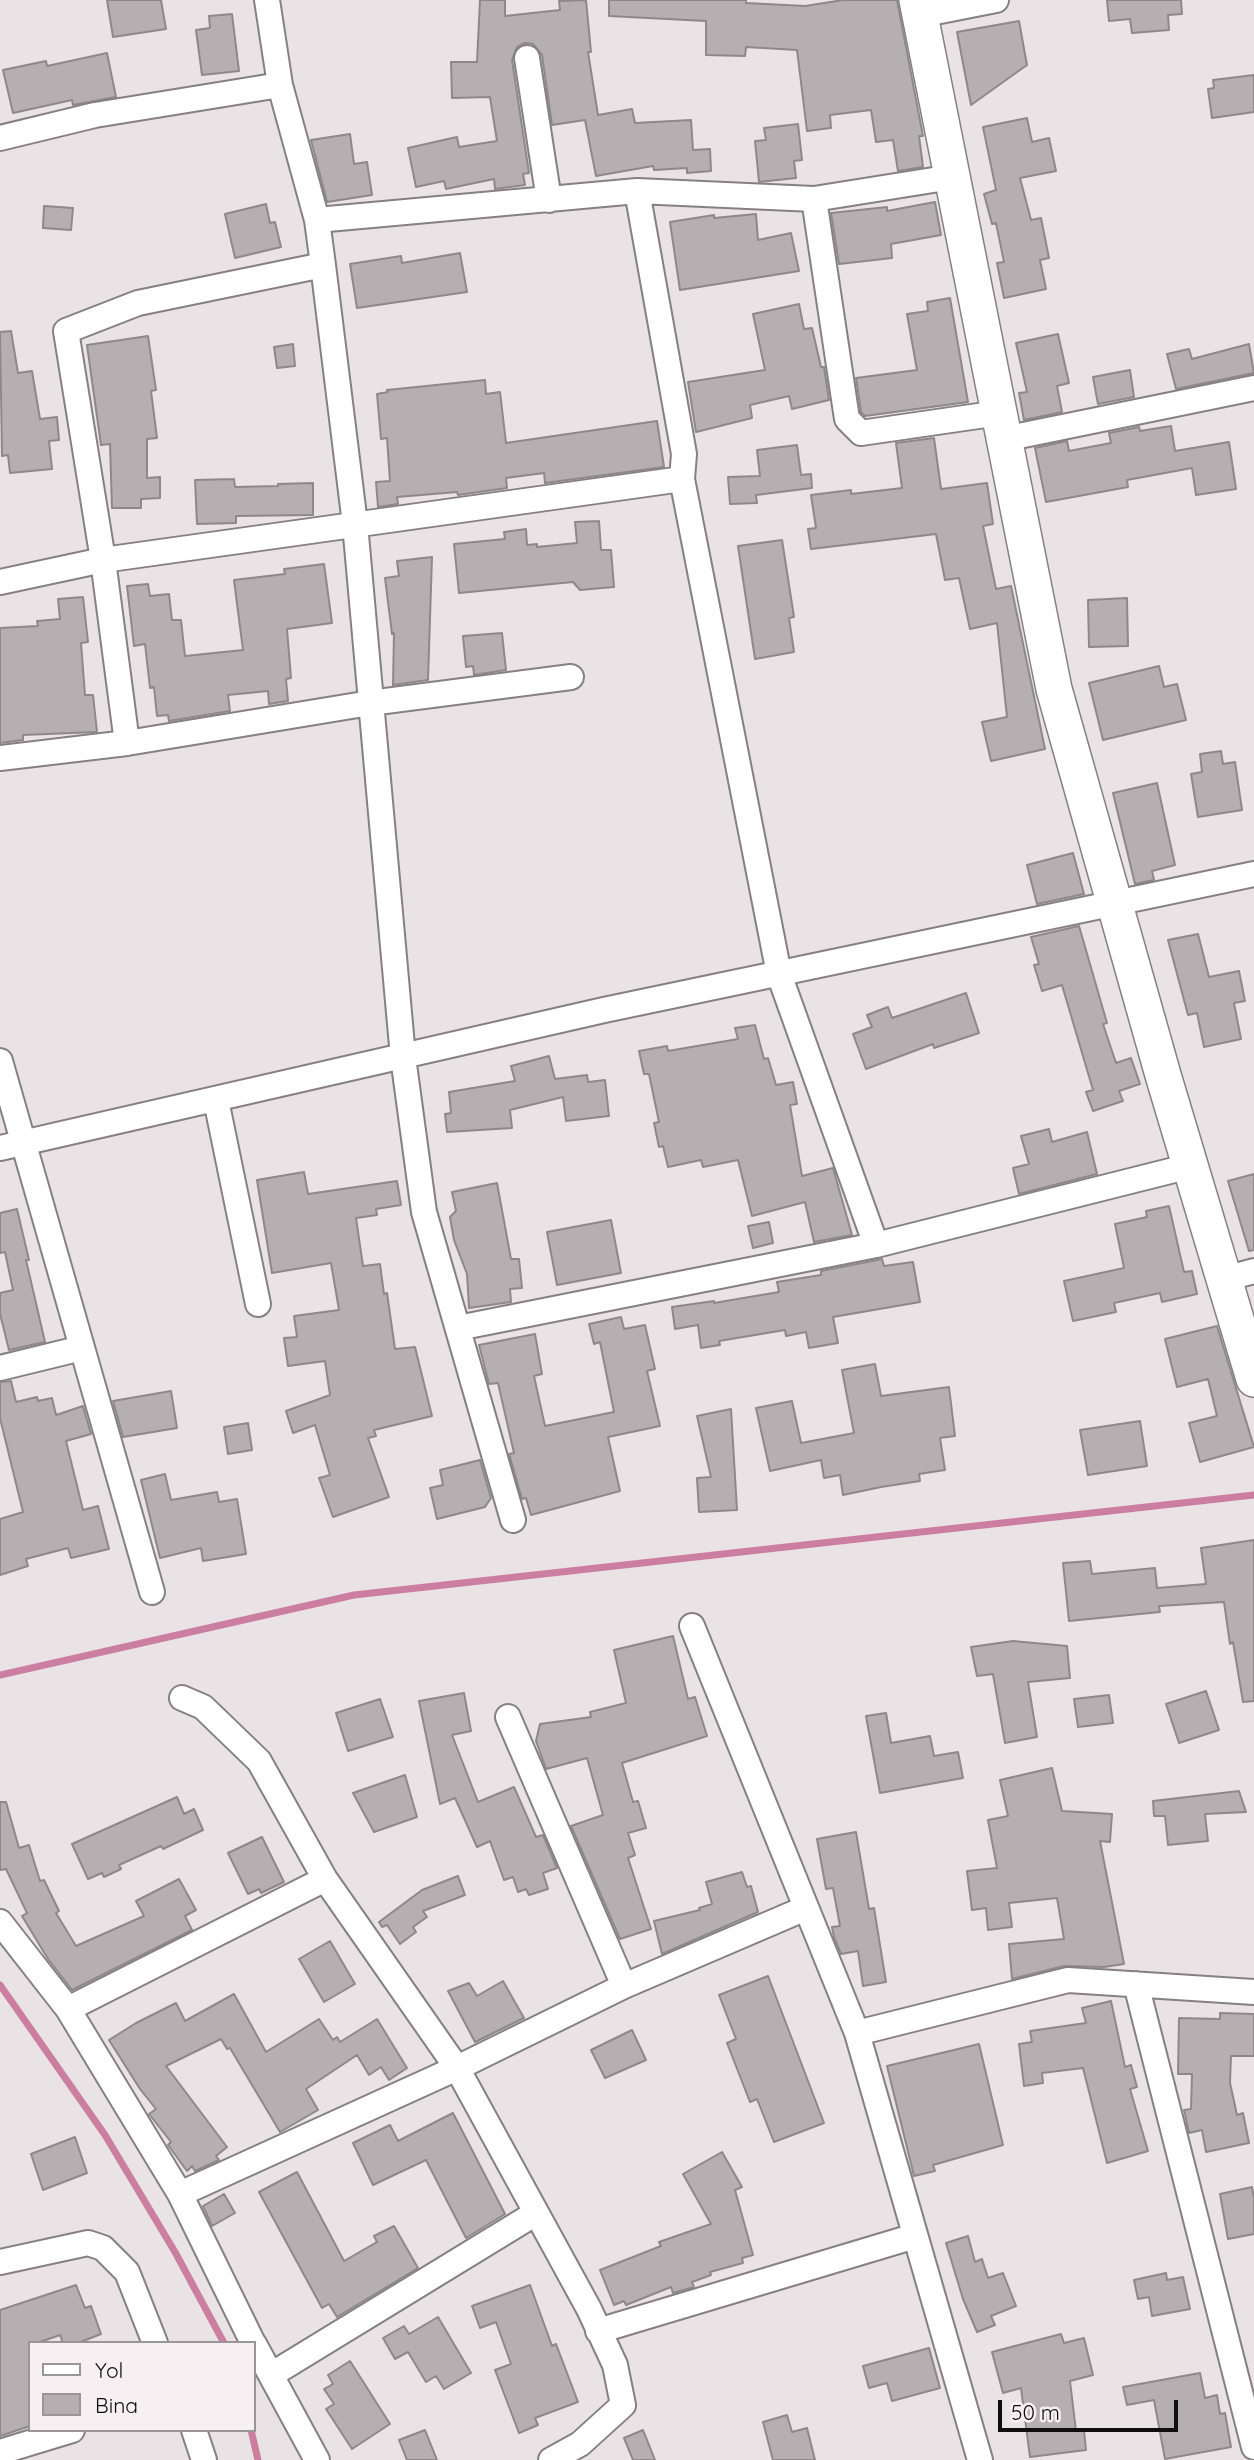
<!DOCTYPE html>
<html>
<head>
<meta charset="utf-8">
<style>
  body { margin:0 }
  #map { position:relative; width:1254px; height:2460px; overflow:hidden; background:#eae3e5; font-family:Quicksand,sans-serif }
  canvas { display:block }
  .legend { position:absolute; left:28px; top:2341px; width:228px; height:91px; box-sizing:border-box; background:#f7f0f3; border:2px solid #9a9597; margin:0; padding:9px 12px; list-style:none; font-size:21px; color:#0f0d0d }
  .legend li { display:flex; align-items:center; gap:14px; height:35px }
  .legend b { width:35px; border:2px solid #9a9597 }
  .scale { position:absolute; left:998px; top:2400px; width:180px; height:32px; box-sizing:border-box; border:4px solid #0f0d0d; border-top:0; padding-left:9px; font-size:21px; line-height:24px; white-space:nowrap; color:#0f0d0d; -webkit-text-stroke:5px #f7f0f3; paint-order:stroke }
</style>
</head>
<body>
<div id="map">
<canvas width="1254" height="2460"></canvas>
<ul class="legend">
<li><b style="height:9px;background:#fff"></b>Yol</li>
<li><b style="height:19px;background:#b6afb2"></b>Bina</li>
</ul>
<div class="scale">50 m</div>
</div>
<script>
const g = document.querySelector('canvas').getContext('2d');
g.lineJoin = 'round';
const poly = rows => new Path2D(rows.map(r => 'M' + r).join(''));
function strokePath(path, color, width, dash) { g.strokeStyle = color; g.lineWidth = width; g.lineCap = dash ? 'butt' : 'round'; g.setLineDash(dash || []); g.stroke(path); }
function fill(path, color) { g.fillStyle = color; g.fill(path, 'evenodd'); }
const stream = poly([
  [0,1675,354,1595,1254,1495],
  [0,1985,105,2135,175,2252,224,2343],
  [251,2430,258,2460]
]);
const building = poly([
  [107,0,161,0,166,29,113,37,107,0],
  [480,0,505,0,505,16,560,10,559,1,586,0,591,52,588,52,598,115,632,109,635,123,691,120,693,150,710,149,711,171,687,173,687,168,654,170,653,166,596,176,585,120,552,125,542,55,533,44,525,43,517,47,512,60,529,173,523,174,525,185,495,189,494,179,446,189,444,181,416,187,408,148,457,137,459,147,497,141,490,97,452,98,451,62,477,62,480,0],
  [609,0,746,0,746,3,805,6,843,0,897,0,923,136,919,136,923,167,898,171,893,140,876,142,871,110,830,115,831,128,807,131,797,50,746,47,745,56,706,55,706,21,609,16,609,0],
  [1107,0,1181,0,1182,14,1168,15,1169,30,1132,33,1130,19,1109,21,1107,0],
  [232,14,239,71,202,75,196,30,210,28,209,16,232,14],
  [1019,21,1027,65,971,105,957,32,1019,21],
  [107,53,116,97,73,105,72,100,13,113,3,70,46,61,47,66,107,53],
  [1254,75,1254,112,1212,118,1208,89,1214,88,1213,80,1254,75],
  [1027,118,1032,142,1049,138,1056,171,1020,178,1031,220,1041,218,1049,258,1040,260,1046,289,1004,298,997,263,1004,262,996,223,992,224,984,194,996,190,983,127,1027,118],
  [798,124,802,160,794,161,796,178,759,182,755,141,766,140,764,128,798,124],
  [350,134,354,164,367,162,372,195,327,202,311,140,350,134],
  [935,202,941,235,891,244,892,258,839,264,831,213,887,207,887,211,935,202],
  [266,204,270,223,275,222,281,247,235,258,225,214,266,204],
  [44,206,73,208,71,230,43,228,44,206],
  [756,214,758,240,791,233,799,271,680,290,670,222,714,215,714,218,756,214],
  [460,253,467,292,357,308,350,264,401,256,402,263,460,253],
  [950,298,968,402,865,416,861,412,856,378,917,370,907,314,928,311,927,302,950,298],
  [799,304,804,329,812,328,821,367,824,367,829,400,792,409,789,396,750,405,752,418,696,432,688,382,765,370,753,314,799,304],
  [11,331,18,373,32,371,40,419,57,417,59,440,49,441,52,469,10,473,8,455,2,456,0,332,11,331],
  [1058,334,1069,383,1057,386,1062,412,1024,420,1019,393,1027,392,1016,343,1058,334],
  [148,336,156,390,151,391,157,438,147,439,147,478,160,477,160,498,141,499,141,508,112,508,110,444,101,445,87,345,148,336],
  [293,344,295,366,277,368,274,347,293,344],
  [1249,344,1254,373,1176,389,1167,354,1189,349,1192,359,1249,344],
  [1130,370,1134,397,1098,404,1093,377,1130,370],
  [485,380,486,394,500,392,506,443,657,421,664,467,545,483,544,473,506,478,507,488,458,495,457,492,397,497,398,504,378,507,376,482,390,481,387,438,381,439,377,394,388,392,387,390,485,380],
  [1171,426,1175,451,1229,442,1236,489,1196,495,1192,468,1127,480,1128,487,1046,502,1035,448,1067,441,1069,451,1111,443,1109,433,1139,427,1140,431,1171,426],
  [934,438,941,489,987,483,993,524,983,526,996,589,1011,586,1045,749,991,761,982,722,1007,717,997,623,970,629,959,578,945,580,936,534,811,549,808,529,816,528,811,495,851,490,851,494,902,488,896,443,934,438],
  [797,445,801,475,811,474,812,488,756,495,757,503,730,504,728,477,760,476,757,450,797,445],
  [234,479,235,487,278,486,278,484,313,483,313,515,236,516,236,523,197,524,195,480,234,479],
  [599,521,601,550,611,550,614,587,580,590,573,582,459,593,454,544,505,539,504,532,526,529,527,545,537,544,537,547,577,543,575,522,599,521],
  [782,540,794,617,789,618,794,652,755,659,738,546,782,540],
  [432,557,428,680,393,685,394,633,392,634,385,578,399,576,397,561,432,557],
  [324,564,332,623,287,629,291,678,286,679,288,701,269,704,268,691,228,695,230,711,169,721,168,715,157,716,154,687,150,688,145,644,134,646,127,586,148,584,150,596,169,594,172,620,181,620,185,656,243,650,234,580,285,574,284,569,324,564],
  [83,597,88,642,81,643,85,695,93,695,97,732,23,735,23,740,0,743,0,628,38,626,37,621,60,619,58,599,83,597],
  [1127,598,1128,646,1089,647,1088,600,1127,598],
  [502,633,506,670,474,675,473,666,466,667,463,636,502,633],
  [1159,666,1164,687,1177,684,1186,720,1103,740,1089,683,1159,666],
  [1221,751,1223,764,1235,762,1242,810,1198,817,1191,774,1202,772,1200,754,1221,751],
  [1157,783,1175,865,1152,871,1154,880,1135,884,1113,793,1157,783],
  [1073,853,1084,894,1037,904,1027,865,1073,853],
  [1079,926,1107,1023,1103,1024,1116,1063,1131,1058,1140,1084,1119,1091,1123,1101,1093,1111,1086,1092,1093,1090,1062,985,1042,991,1034,965,1039,964,1031,937,1079,926],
  [1198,934,1209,977,1239,971,1245,1001,1234,1003,1241,1039,1204,1047,1197,1013,1188,1015,1168,940,1198,934],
  [966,993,979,1033,934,1048,933,1044,866,1069,853,1034,872,1027,867,1015,888,1007,892,1018,966,993],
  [755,1025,764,1059,768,1058,776,1085,793,1082,797,1104,790,1105,802,1176,833,1168,852,1235,814,1242,805,1202,752,1216,738,1160,703,1167,701,1160,668,1167,663,1146,659,1147,654,1123,659,1122,649,1074,644,1074,639,1051,667,1046,668,1051,738,1039,735,1028,755,1025],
  [549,1056,555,1079,587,1075,588,1082,605,1080,609,1116,566,1121,563,1097,510,1110,512,1128,447,1132,445,1114,451,1113,449,1092,515,1081,511,1066,549,1056],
  [1049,1129,1052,1142,1087,1132,1097,1174,1019,1194,1013,1168,1029,1164,1021,1136,1049,1129],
  [304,1172,308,1194,397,1181,401,1205,376,1209,377,1215,356,1218,363,1266,380,1264,384,1294,387,1293,395,1349,415,1347,432,1416,374,1430,376,1436,368,1438,389,1497,333,1517,319,1478,330,1475,315,1425,293,1433,286,1411,330,1395,325,1361,288,1366,284,1338,297,1337,294,1316,339,1310,331,1263,272,1273,257,1180,304,1172],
  [1254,1174,1254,1250,1249,1251,1228,1181,1254,1174],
  [497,1183,511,1259,519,1259,522,1288,510,1289,511,1302,469,1308,467,1274,454,1240,450,1217,456,1211,452,1192,497,1183],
  [1169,1206,1184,1272,1192,1271,1197,1294,1162,1302,1160,1293,1114,1303,1116,1312,1073,1321,1064,1281,1124,1268,1115,1224,1147,1217,1146,1211,1169,1206],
  [17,1209,29,1260,26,1260,45,1342,9,1350,0,1314,0,1293,13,1290,5,1252,0,1253,0,1213,17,1209],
  [611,1220,621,1273,557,1285,547,1232,611,1220],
  [769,1222,773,1243,753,1248,748,1226,769,1222],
  [882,1259,884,1266,913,1262,920,1302,833,1317,838,1343,809,1348,806,1332,786,1336,785,1330,719,1341,720,1345,701,1348,698,1325,675,1329,672,1307,714,1301,714,1303,779,1292,777,1282,821,1275,821,1271,882,1259],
  [621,1317,624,1329,645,1325,655,1369,647,1371,660,1426,608,1437,620,1491,531,1515,526,1498,522,1499,509,1454,514,1453,498,1383,489,1384,479,1345,535,1334,542,1374,534,1376,545,1426,614,1412,600,1342,594,1344,589,1324,621,1317],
  [1217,1326,1254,1447,1200,1462,1189,1423,1217,1416,1208,1379,1177,1387,1165,1339,1217,1326],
  [875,1364,881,1396,949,1387,955,1436,940,1438,945,1470,919,1474,920,1481,881,1487,843,1495,840,1475,824,1478,821,1460,770,1471,756,1408,792,1401,801,1443,854,1433,842,1370,875,1364],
  [11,1381,16,1402,37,1397,38,1401,52,1398,56,1415,83,1406,91,1434,66,1441,83,1510,98,1506,109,1549,71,1558,68,1548,26,1559,28,1566,0,1575,0,1519,23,1512,0,1418,0,1382,11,1381],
  [171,1391,177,1428,123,1437,113,1401,171,1391],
  [731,1409,737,1510,699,1512,697,1478,711,1477,697,1416,731,1409],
  [1140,1421,1147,1466,1088,1475,1080,1430,1140,1421],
  [248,1423,252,1450,228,1454,224,1427,248,1423],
  [480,1460,491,1498,485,1507,437,1519,430,1488,443,1485,440,1470,480,1460],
  [165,1474,171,1500,217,1492,219,1502,237,1499,246,1554,203,1561,201,1548,160,1558,141,1480,165,1474],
  [1254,1540,1254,1701,1243,1702,1233,1642,1230,1644,1224,1602,1159,1606,1160,1612,1069,1621,1063,1563,1090,1561,1092,1574,1155,1568,1157,1588,1206,1584,1201,1548,1254,1540],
  [673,1636,688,1699,695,1697,707,1736,622,1763,633,1802,638,1801,646,1828,628,1833,635,1855,628,1858,651,1929,620,1939,571,1826,603,1815,587,1758,546,1769,536,1741,540,1724,591,1717,590,1712,626,1703,614,1650,673,1636],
  [1013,1641,1067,1646,1070,1678,1028,1682,1037,1737,1005,1743,993,1674,977,1676,971,1647,1013,1641],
  [1206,1691,1219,1730,1179,1743,1166,1704,1206,1691],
  [464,1693,471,1731,452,1735,478,1802,514,1787,536,1837,543,1835,557,1868,543,1873,548,1889,529,1895,526,1889,518,1892,513,1877,504,1880,490,1841,477,1847,455,1798,440,1804,419,1701,464,1693],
  [1109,1695,1113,1723,1078,1727,1074,1699,1109,1695],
  [380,1699,393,1737,348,1751,336,1713,380,1699],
  [886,1713,891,1743,930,1736,934,1756,958,1752,963,1778,880,1793,866,1716,886,1713],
  [1052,1768,1062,1811,1112,1814,1110,1842,1100,1841,1124,1964,1104,1967,1064,1966,1012,1979,1009,1944,1064,1939,1057,1898,1009,1903,1012,1927,988,1930,986,1908,972,1910,967,1871,997,1868,988,1820,1008,1816,1000,1780,1052,1768],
  [405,1775,417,1817,374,1832,353,1793,405,1775],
  [1239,1791,1246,1812,1205,1814,1208,1841,1168,1845,1165,1816,1154,1816,1153,1801,1239,1791],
  [177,1797,184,1814,194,1809,203,1830,163,1849,161,1846,119,1865,121,1869,104,1877,102,1873,88,1879,72,1844,177,1797],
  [0,1802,6,1802,19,1848,29,1845,40,1881,44,1880,59,1911,56,1913,76,1946,144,1916,136,1901,179,1879,196,1910,185,1916,192,1930,72,1990,48,1959,22,1916,27,1913,6,1869,0,1870,0,1802],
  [856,1832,869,1909,874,1908,886,1982,863,1986,858,1951,841,1954,834,1937,832,1927,840,1926,833,1888,826,1889,817,1839,856,1832],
  [262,1837,284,1882,261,1893,259,1889,248,1894,228,1853,262,1837],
  [742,1872,747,1887,751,1886,758,1912,662,1954,654,1921,700,1910,699,1908,712,1904,706,1882,742,1872],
  [458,1876,465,1895,423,1911,427,1917,413,1927,416,1932,400,1944,387,1925,382,1927,379,1922,422,1890,458,1876],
  [330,1941,355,1984,324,2002,299,1959,330,1941],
  [768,1976,824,2123,774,2142,757,2099,750,2102,727,2043,736,2039,719,1995,768,1976],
  [503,1981,524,2018,475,2042,448,1991,469,1983,477,1996,503,1981],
  [234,1994,266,2052,319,2019,333,2040,337,2037,340,2042,377,2019,407,2068,389,2080,381,2067,369,2075,357,2055,306,2089,318,2110,280,2132,230,2048,227,2049,221,2039,166,2066,227,2147,216,2156,219,2160,195,2171,192,2166,187,2171,168,2145,171,2142,149,2114,156,2109,140,2089,109,2040,136,2023,176,2003,185,2021,234,1994],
  [1111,2001,1125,2067,1131,2065,1137,2087,1130,2089,1148,2151,1107,2163,1083,2068,1042,2073,1043,2083,1024,2086,1019,2044,1032,2042,1030,2031,1086,2023,1082,2008,1111,2001],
  [1220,2013,1254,2014,1254,2056,1231,2056,1230,2083,1237,2115,1243,2113,1249,2143,1206,2152,1202,2130,1189,2133,1185,2114,1184,2110,1191,2109,1192,2074,1178,2074,1179,2018,1220,2019,1220,2013],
  [632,2030,646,2060,605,2078,591,2050,632,2030],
  [979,2044,1003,2145,933,2165,935,2171,914,2176,887,2066,979,2044],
  [453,2113,505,2214,466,2238,426,2160,373,2185,353,2143,390,2125,398,2141,453,2113],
  [75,2137,87,2173,43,2190,31,2154,75,2137],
  [722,2152,742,2187,735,2190,753,2255,742,2258,743,2263,710,2272,711,2275,692,2282,694,2287,673,2293,671,2287,626,2305,624,2301,614,2305,600,2270,661,2246,659,2242,711,2224,683,2174,722,2152],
  [297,2172,344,2261,377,2242,374,2236,394,2226,418,2268,337,2317,329,2304,322,2308,259,2192,297,2172],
  [1252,2187,1254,2198,1254,2234,1228,2239,1220,2194,1252,2187],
  [224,2194,235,2213,212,2226,203,2206,224,2194],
  [968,2236,975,2262,982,2259,988,2278,1003,2273,1016,2306,991,2316,995,2325,977,2332,963,2299,946,2243,968,2236],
  [1166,2273,1167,2280,1183,2277,1190,2309,1152,2316,1149,2297,1138,2299,1134,2280,1166,2273],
  [76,2285,85,2308,91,2306,101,2334,78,2343,63,2343,60,2335,37,2343,30,2343,30,2426,0,2436,0,2310,76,2285],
  [530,2285,552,2346,556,2344,578,2402,535,2418,538,2425,519,2433,495,2370,511,2364,496,2322,480,2328,472,2306,530,2285],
  [438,2317,471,2373,444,2389,436,2376,426,2382,408,2352,395,2359,383,2338,404,2326,409,2334,438,2317],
  [1061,2334,1064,2343,1084,2338,1093,2375,1070,2381,1076,2431,1084,2430,1086,2450,1030,2457,1021,2388,1003,2393,992,2352,1061,2334],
  [929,2348,940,2388,892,2401,887,2383,869,2388,863,2366,929,2348],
  [350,2361,390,2424,352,2449,326,2409,334,2404,324,2389,333,2384,328,2375,350,2361],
  [1200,2373,1205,2398,1217,2395,1220,2414,1225,2413,1231,2447,1165,2459,1154,2400,1127,2405,1123,2387,1200,2373],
  [787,2415,792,2432,807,2428,815,2460,773,2460,763,2422,787,2415],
  [425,2430,437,2460,407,2460,399,2440,425,2430],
  [643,2430,655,2460,633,2460,624,2438,643,2430]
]);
const street = poly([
  [267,0,280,85,317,220,323,265,355,524,403,1057,424,1212,513,1520],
  [920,15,996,0],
  [527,58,549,200],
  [0,138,95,115,280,85],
  [637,191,684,454,682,479,779,974,876,1245],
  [814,199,847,419,861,433,999,413],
  [317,220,637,191,814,199,952,177],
  [1004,439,1254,388],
  [0,582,103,560,682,479],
  [127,743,103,560,66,331,138,303,323,265],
  [0,758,127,743,370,703,571,677],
  [0,1061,152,1592],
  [216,1100,258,1304],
  [0,1148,604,1010,1254,874],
  [1224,1279,1254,1271],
  [458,1328,876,1245,1190,1166],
  [0,1368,82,1348],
  [692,1626,857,2033,980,2460],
  [182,1698,203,1707,259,1761,325,1879,457,2068,589,2309,615,2365,623,2405,580,2444,551,2460],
  [508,1717,624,1986],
  [0,1922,68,2009,180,2194,253,2343],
  [1136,1984,1254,2447],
  [68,2009,325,1879],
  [857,2033,1068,1980,1254,1992],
  [180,2194,457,2068,624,1986,806,1908],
  [0,2262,88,2243,103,2248,127,2272,155,2343],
  [598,2331,915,2236],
  [254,2344,317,2460],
  [271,2375,536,2213],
  [194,2430,204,2460],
  [0,2452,72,2430]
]);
const secondary = poly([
  [917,0,1054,689,1163,1075,1254,1379]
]);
strokePath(stream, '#cb7e9f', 7);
fill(building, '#b6afb2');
strokePath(building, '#8e888a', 2);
strokePath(street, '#868082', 28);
strokePath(secondary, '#868082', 38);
strokePath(street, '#fff', 24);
strokePath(secondary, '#fff', 35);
</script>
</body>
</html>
